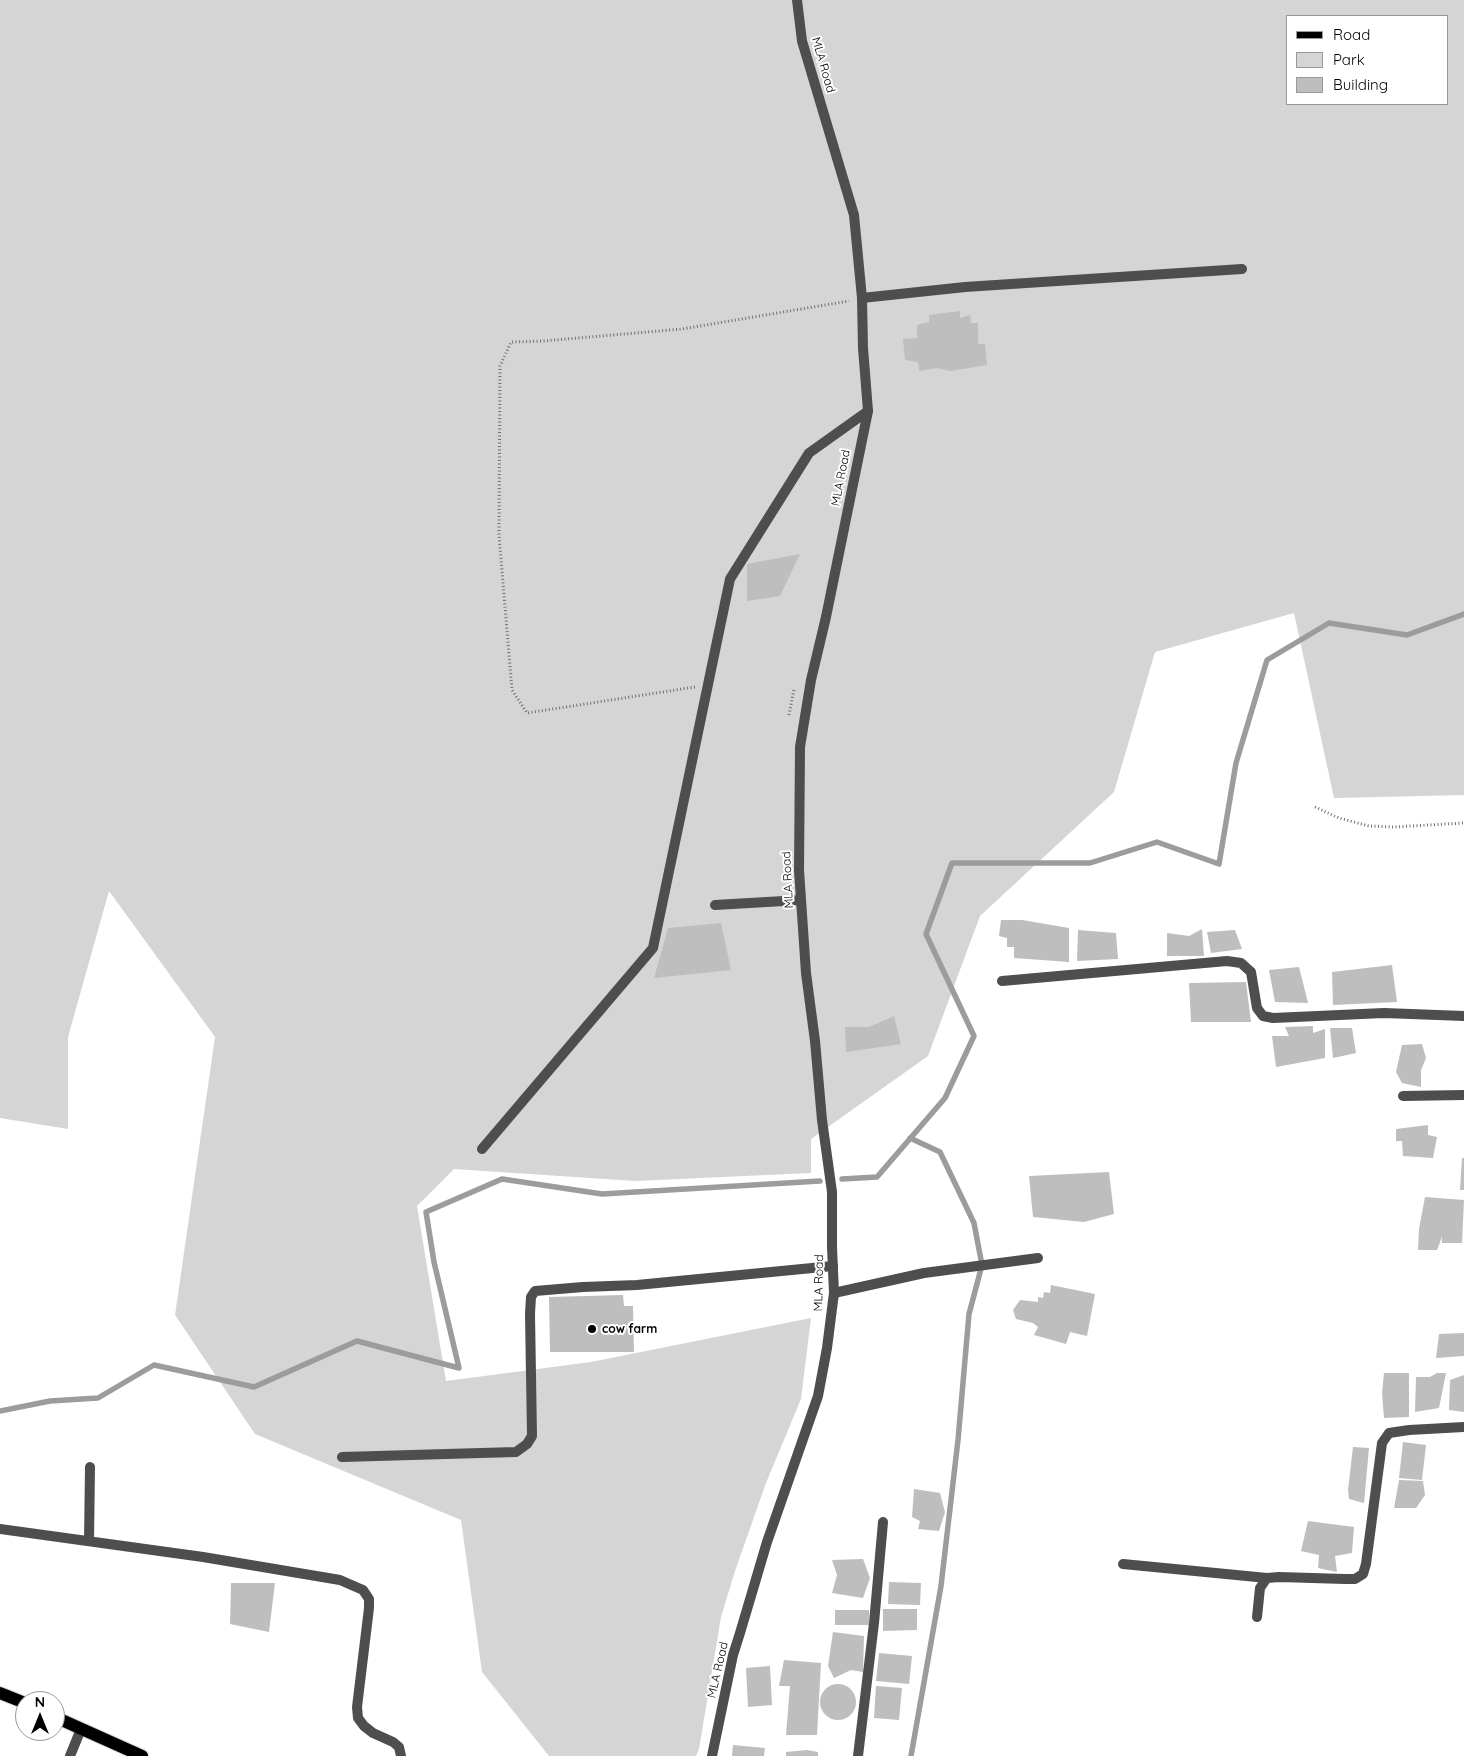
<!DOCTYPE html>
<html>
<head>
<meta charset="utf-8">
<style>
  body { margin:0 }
  #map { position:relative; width:1464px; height:1756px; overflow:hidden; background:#fff; font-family:Quicksand,sans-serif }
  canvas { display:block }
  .legend { position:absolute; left:1286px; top:15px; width:162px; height:90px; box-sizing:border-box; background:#fff; border:1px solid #999; margin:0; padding:6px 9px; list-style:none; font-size:15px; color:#000 }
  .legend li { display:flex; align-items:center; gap:10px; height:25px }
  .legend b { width:25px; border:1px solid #999 }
  .north { position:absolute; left:15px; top:1691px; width:50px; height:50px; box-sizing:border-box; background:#fff; border:1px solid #999; border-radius:50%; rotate:0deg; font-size:14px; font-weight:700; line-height:20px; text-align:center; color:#000 }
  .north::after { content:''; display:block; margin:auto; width:18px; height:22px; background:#000; clip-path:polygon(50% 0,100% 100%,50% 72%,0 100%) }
</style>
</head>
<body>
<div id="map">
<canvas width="1464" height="1756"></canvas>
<ul class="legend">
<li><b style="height:6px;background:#000"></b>Road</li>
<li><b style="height:14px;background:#d5d5d5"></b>Park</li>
<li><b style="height:14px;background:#bebebe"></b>Building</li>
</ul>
<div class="north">N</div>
</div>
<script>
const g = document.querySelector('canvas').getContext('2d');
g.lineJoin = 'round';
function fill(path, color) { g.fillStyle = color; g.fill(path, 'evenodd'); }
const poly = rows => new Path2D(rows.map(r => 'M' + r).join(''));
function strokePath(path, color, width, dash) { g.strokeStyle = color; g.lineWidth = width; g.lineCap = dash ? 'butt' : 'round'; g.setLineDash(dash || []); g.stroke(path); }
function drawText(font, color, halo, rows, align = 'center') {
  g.font = font + ' Quicksand,sans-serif'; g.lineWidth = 4; g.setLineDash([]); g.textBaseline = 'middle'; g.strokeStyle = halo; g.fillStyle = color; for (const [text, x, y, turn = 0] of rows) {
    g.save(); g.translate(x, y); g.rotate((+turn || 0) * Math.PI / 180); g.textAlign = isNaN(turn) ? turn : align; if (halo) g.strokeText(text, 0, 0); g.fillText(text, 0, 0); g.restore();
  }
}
const green = poly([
  [0,0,1464,0,1464,795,1334,798,1294,613,1155,652,1114,792,980,916,928,1056,811,1139,811,1173,635,1181,454,1169,417,1206,446,1381,591,1362,811,1318,801,1399,766,1483,735,1571,721,1617,699,1749,696,1756,549,1756,482,1672,461,1520,255,1434,175,1315,215,1037,109,891,68,1037,68,1129,0,1118],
  [1288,16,1448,16,1448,104,1288,104]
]);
const stream = poly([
  [910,1138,940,1152,974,1223,982,1265,969,1314,958,1440,941,1586,911,1756],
  [842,1179,877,1177,945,1098,974,1036,926,934,952,863,1090,863,1157,842,1219,864,1236,763,1267,660,1329,623,1407,635,1464,614],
  [0,1411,50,1401,98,1398,154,1365,254,1387,357,1341,459,1368,434,1262,426,1212,502,1179,602,1194,820,1181]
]);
const building = poly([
  [960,311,960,318,970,315,971,323,978,323,978,344,985,344,987,365,950,371,937,368,919,371,918,362,905,360,903,339,917,338,917,325,929,322,929,315],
  [800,554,780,596,747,601,747,564],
  [1001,920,1022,920,1069,928,1069,962,1014,958,1014,947,1007,947,1007,938,999,936],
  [721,923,731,970,654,978,668,928],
  [1202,929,1204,956,1167,956,1167,933,1189,936],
  [1078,930,1116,933,1118,959,1077,961],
  [1235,930,1242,949,1211,953,1207,932],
  [1392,965,1397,1002,1333,1005,1332,972],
  [1299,967,1308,1003,1275,1002,1269,970],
  [1246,982,1251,1022,1191,1022,1189,983],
  [894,1016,901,1044,846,1052,845,1027,869,1027],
  [1313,1026,1313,1033,1325,1029,1325,1058,1276,1067,1272,1036,1289,1036,1285,1027],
  [1330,1028,1352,1028,1356,1053,1333,1058],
  [1422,1044,1426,1058,1421,1070,1421,1087,1402,1083,1396,1072,1402,1045],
  [1428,1125,1428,1135,1437,1137,1433,1158,1403,1156,1402,1141,1396,1141,1396,1129],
  [1462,1158,1464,1158,1464,1190,1460,1190],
  [1109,1172,1114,1214,1084,1222,1033,1217,1029,1176],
  [1425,1197,1464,1200,1462,1243,1442,1243,1442,1237,1437,1250,1418,1250,1419,1229],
  [1051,1285,1095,1294,1087,1336,1070,1332,1066,1344,1034,1335,1038,1327,1033,1323,1016,1319,1013,1310,1020,1300,1038,1302,1038,1297,1043,1298,1044,1292,1050,1293],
  [623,1295,624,1306,633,1306,634,1352,550,1352,549,1297],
  [1464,1333,1464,1356,1436,1358,1439,1334],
  [1384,1373,1409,1373,1409,1417,1384,1418,1382,1393],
  [1437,1373,1446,1373,1439,1408,1415,1412,1416,1377,1430,1377],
  [1464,1375,1464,1412,1449,1410,1450,1380],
  [1403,1442,1426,1445,1422,1480,1399,1478],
  [1353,1447,1369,1448,1364,1503,1349,1499,1348,1490],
  [1399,1480,1423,1481,1425,1495,1416,1508,1394,1508],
  [914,1489,940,1493,945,1512,939,1531,918,1529,920,1521,912,1517],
  [1308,1521,1354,1527,1352,1553,1335,1556,1337,1572,1318,1568,1319,1555,1301,1551],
  [863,1559,870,1578,863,1598,832,1593,837,1575,832,1560],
  [889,1582,921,1583,920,1605,888,1604],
  [231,1583,275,1583,269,1632,230,1624],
  [883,1609,917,1609,917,1630,883,1631],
  [835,1610,869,1610,869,1625,835,1625],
  [833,1632,864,1636,863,1672,851,1670,834,1678,828,1666],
  [879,1653,912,1656,909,1684,876,1681],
  [784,1660,821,1663,817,1735,786,1735,790,1686,779,1686],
  [770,1666,772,1705,748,1707,746,1668],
  '820 1702a18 18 0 1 1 36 0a18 18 0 1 1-36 0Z',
  [876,1686,902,1688,899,1720,874,1718],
  [733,1745,765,1748,764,1756,732,1756],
  [807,1750,818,1752,818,1756,786,1756,786,1752]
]);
const path = poly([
  [695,687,527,713,512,690,499,535,500,366,511,342,543,341,682,329,849,301],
  [789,715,794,689],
  [1315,807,1339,818,1369,826,1394,827,1464,823]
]);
const service = poly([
  [715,905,801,900],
  [834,1293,924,1273,1038,1258],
  [342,1457,516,1452,527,1444,532,1436,530,1314,531,1297,535,1291,583,1287,637,1285,833,1266]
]);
const minor = poly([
  [862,298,965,287,1242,269],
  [1002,981,1227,961,1241,963,1251,972,1257,1008,1263,1016,1273,1018,1384,1013,1464,1016],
  [1403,1096,1464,1095],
  [482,1149,653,948,730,579,809,453,868,411],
  [0,1529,203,1557,340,1580,363,1590,369,1599,369,1608,357,1707,358,1718,364,1726,373,1733,393,1742,399,1747,401,1756],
  [89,1541,90,1467],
  [1123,1564,1267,1578],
  [1257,1617,1260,1588,1267,1578,1279,1577,1345,1579,1355,1579,1363,1574,1366,1564,1382,1443,1389,1433,1409,1430,1464,1427],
  [70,1756,81,1729],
  [858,1756,874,1623,883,1522]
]);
const tertiary = poly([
  [712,1756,733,1655,740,1633,767,1542,818,1396,827,1348,834,1293,832,1247,832,1192,822,1120,815,1041,806,973,799,870,800,747,811,680,826,617,868,411,863,348,862,298,854,215,802,41,797,0]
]);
const primary = poly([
  [0,1693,25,1703],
  [55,1717,142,1756]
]);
const markers = [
  [592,1329,5,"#000"]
];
const streetNames = [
  ["MLA Road",823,65,74],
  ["MLA Road",841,478,-79],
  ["MLA Road",788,880,-93],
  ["MLA Road",819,1283,-89],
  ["MLA Road",718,1670,-77]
];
const poiNames = [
  ["cow farm",602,1329]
];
fill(green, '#d5d5d5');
strokePath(stream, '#9c9c9c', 5.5);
fill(building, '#bebebe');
strokePath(primary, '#dbdbdb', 14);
strokePath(path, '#707070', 3, [1, 2.5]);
strokePath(service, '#4e4e4e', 10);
strokePath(minor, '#4e4e4e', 10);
strokePath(tertiary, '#4e4e4e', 10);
strokePath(primary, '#000', 12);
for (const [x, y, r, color] of markers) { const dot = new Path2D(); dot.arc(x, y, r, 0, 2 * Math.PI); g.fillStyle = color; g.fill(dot); strokePath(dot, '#fff', 2); }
drawText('12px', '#000', '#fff', streetNames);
drawText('bold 12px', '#000', '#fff', poiNames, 'left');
</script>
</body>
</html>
